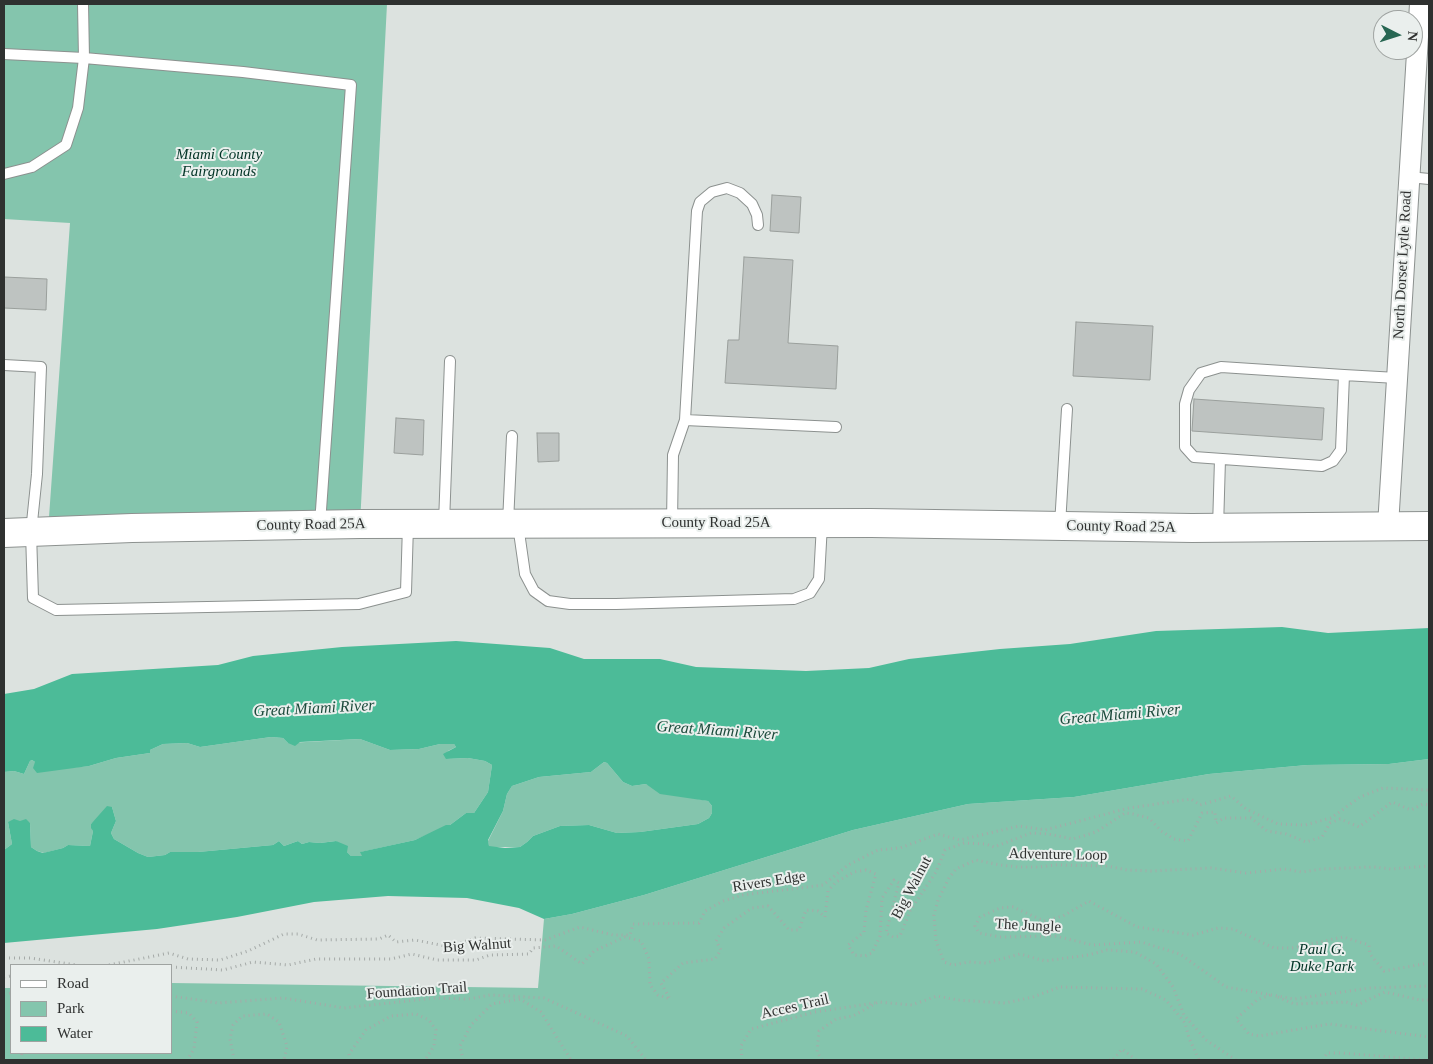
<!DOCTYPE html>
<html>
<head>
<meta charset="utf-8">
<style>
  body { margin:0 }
  #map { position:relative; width:1433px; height:1064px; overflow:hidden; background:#dce2df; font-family:"Times New Roman",serif }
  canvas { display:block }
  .frame { position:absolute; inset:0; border:5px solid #2f3130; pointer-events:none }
  .legend { position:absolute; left:10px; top:964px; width:162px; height:90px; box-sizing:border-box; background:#eaefed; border:1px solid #9fa3a1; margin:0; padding:6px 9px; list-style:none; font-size:15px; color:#2f3130 }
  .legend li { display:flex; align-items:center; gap:10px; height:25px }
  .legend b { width:25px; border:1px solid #9fa3a1 }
  .north { position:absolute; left:1373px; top:10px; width:50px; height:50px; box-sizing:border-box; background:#eaefed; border:1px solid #9fa3a1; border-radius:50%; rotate:95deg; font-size:14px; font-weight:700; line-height:20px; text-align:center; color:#2f3130 }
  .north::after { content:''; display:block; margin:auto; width:18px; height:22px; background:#276652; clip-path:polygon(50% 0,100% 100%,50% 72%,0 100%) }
</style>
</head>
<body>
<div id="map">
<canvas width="1433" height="1064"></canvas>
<div class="frame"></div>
<ul class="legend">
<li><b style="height:6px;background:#fff"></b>Road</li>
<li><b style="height:14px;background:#84c5ad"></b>Park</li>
<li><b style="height:14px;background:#4cbb98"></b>Water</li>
</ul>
<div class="north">N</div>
</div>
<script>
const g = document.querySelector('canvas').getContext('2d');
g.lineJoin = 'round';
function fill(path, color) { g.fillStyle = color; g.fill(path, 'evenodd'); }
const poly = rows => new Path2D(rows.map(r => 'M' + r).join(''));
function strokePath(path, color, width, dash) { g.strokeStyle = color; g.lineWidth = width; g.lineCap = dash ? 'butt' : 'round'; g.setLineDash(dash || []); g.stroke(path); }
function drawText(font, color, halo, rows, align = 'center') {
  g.font = font + ' "Times New Roman",serif'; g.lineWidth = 4; g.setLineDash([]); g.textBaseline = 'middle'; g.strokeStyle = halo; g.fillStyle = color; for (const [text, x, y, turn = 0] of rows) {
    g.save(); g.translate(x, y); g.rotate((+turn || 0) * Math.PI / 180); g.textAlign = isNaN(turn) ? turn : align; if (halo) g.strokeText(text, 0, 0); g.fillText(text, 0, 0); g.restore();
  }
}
const green = poly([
  [4,4,387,4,360,524,48,531,70,223,4,219],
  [271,737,283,738,288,743,360,739,390,750,419,749,440,744,454,744,456,747,448,751,446,759,468,758,485,761,492,765,488,792,474,813,466,813,450,825,415,840,361,852,363,856,351,856,336,841,320,843,309,842,302,844,298,841,284,846,279,841,273,845,198,852,170,852,165,855,148,857,138,853,114,839,111,833,116,821,112,807,91,824,93,831,90,846,68,845,63,848,44,853,37,851,31,847,30,823,20,821,8,822,12,844,4,850,4,772,14,771,24,774,30,761,32,760,35,762,67,768,89,766,116,758,150,753,150,750,163,744,187,743,200,747],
  [1429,759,1429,1060,4,1060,4,988,11,988,11,1053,171,1053,171,983,538,988,544,919,572,914,644,895,853,830,968,804,1074,797,1209,774,1307,765,1389,764],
  [604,762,607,763,623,782,632,786,646,784,688,797,708,801,712,806,712,813,709,818,698,824,640,832,617,833,589,825,560,826,533,836,527,842,520,847,489,847,488,841,503,811,507,794,512,786,539,777,591,772]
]);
const water = poly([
  [1282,627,1328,633,1429,628,1429,759,1389,764,1307,765,1209,774,1074,797,968,804,853,830,644,895,572,914,544,919,519,908,467,898,388,896,314,902,237,917,157,929,4,943,4,850,12,844,8,822,14,819,20,821,26,819,30,823,31,847,37,851,43,853,63,848,68,845,90,846,93,831,91,828,91,824,107,806,112,807,116,821,111,833,114,839,138,853,148,857,165,855,170,852,198,852,273,845,279,841,284,846,298,841,302,844,309,842,320,843,336,841,348,846,347,852,351,856,362,856,360,852,415,840,446,825,450,825,466,813,474,813,488,792,492,765,485,761,468,758,446,759,443,754,456,747,454,744,440,744,419,749,390,750,360,739,300,742,295,746,288,743,283,738,271,737,200,747,187,743,163,744,150,750,150,753,116,758,89,766,37,773,33,768,35,762,32,760,30,761,24,774,14,771,4,772,4,694,34,689,72,674,218,665,253,656,342,647,456,641,550,648,584,659,660,659,696,667,806,671,869,668,909,659,1000,649,1070,644,1156,631],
  [604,762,607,763,623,782,632,786,646,784,660,794,708,801,712,806,712,813,709,818,698,824,640,832,617,833,589,825,560,826,533,836,527,842,520,847,505,848,489,846,488,840,503,811,507,794,512,786,539,777,591,772]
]);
const building = poly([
  [772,195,801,197,799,233,770,231,772,195],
  [744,257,793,260,788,343,838,346,836,389,725,383,728,340,739,340,744,257],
  [4,277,47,279,46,310,4,308,4,277],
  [1076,322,1153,326,1150,380,1073,376,1076,322],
  [1194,399,1324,408,1322,440,1192,431,1194,399],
  [396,418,424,420,423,455,394,453,396,418],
  [537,433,559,433,559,461,538,462,537,433]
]);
const path = poly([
  [4,958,30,958,77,965],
  [1429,963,1384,971,1370,954,1369,945,1343,937,1292,948,1274,948,1233,929,1218,928,1193,935,1137,927,1089,901,1063,916,1044,921,1013,907,1000,908,980,917,975,926,979,933,1000,937,1055,936,1093,945,1141,942,1180,954,1226,987,1294,999,1370,988,1429,986],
  [109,965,169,953,188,959,220,960,248,951,284,934,298,934,317,940,379,939,388,935,396,942,415,940,450,947,475,938,545,940,580,927,613,935,630,935,633,924,699,923,705,911,723,901,743,895,823,885,848,865,878,850,900,848,938,834,960,840,1019,826,1045,830,1129,808,1191,799,1200,805,1231,796,1246,809,1278,824,1305,825,1331,818,1360,797,1383,788,1429,790],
  [171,967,223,970,253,962,288,965,316,959,391,959,412,954,437,960,476,960,490,955,529,954,533,948,556,946,582,964,594,951,625,937,641,941,649,959,650,985,658,995,670,999,661,983,683,963,715,959,721,950,716,941,724,928,752,908,768,906,789,930,799,930,806,910,818,911,825,917,828,891,836,882,854,872,866,870,876,874,866,910,864,932,848,945,854,955,865,956,872,953,880,936,882,898,894,880,899,883,886,933,893,937,900,936,910,911,936,872,945,850,964,843,986,844,994,847,1031,833,1048,834,1073,839,1096,832,1125,813,1133,814,1149,818,1161,831,1174,839,1188,841,1202,813,1215,812,1216,823,1224,818,1251,818,1267,831,1286,834,1306,842,1322,837,1330,823,1340,819,1359,827,1392,802,1411,810,1423,804,1429,805],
  [4,977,11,976],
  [4,994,11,993],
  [1270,995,1257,1000,1236,1019,1249,1034,1259,1036,1329,1024,1429,1037],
  [171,996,218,1003,283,998,344,1008,435,998,468,999,490,995,544,998,627,1036,646,1060],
  [1278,997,1294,1004,1346,1002,1357,1005,1385,992,1420,1000,1429,1000],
  [171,1011,189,1013,197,1022,194,1049,187,1060],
  [21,1060,22,1053],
  [234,1060,230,1039,233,1025,242,1016,267,1014,279,1022,287,1046,284,1060],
  [350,1060,349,1054,366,1030,391,1016,416,1014,429,1020,436,1030,434,1046,425,1060],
  [463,1060,460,1046,471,1025,492,1004,520,999,541,1012,571,1060],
  [742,1060,741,1046,751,1029,815,1012,875,1003],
  [822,1060,817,1052,819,1031,836,1019,853,1016,878,1002,912,1005,937,996,957,1000,1005,1003,1033,997,1060,987,1142,989,1166,1000,1185,1023,1189,1038,1199,1060],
  [1109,1060,1113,1060,1122,1049,1136,1060],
  [1236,1060,1206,1040,1184,1015,1173,987,1156,964,1135,952,1107,950,1088,955,1045,961,1020,954,986,963,969,962,953,965,944,962,936,941,934,915,938,900,949,878,956,869,976,860,1000,865,1018,867,1039,867,1056,865,1107,866,1127,870,1152,871,1211,868,1246,873,1284,869,1302,872,1322,869,1374,867,1391,869,1429,866],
  [1323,1060,1327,1053,1342,1053,1425,1060]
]);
const lane = poly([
  [4,54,84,58,243,72,351,85,320,524],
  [4,174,32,167,66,145,78,108,84,58,83,4],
  [1409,177,1429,179],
  [4,365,41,367,37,474,31,532,33,598,56,610,359,604,406,592,408,525],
  [1344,375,1341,450,1333,461,1322,466,1194,457,1185,447,1185,404,1189,390,1201,373,1221,367,1344,375,1397,378],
  [685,420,836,427],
  [444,523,450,361],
  [508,523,512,436],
  [672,523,673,455,685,420,697,211,700,202,712,192,727,188,740,193,752,204,757,215,758,225],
  [518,525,525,574,534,591,548,601,570,604,616,604,794,599,810,593,819,579,822,524],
  [1060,525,1067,409],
  [1218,528,1220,459]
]);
const street = poly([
  [1388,526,1420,4]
]);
const secondary = poly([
  [4,533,132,528,360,524,871,523,1192,528,1429,526]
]);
const parkNames = [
  ["Miami County",219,155],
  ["Fairgrounds",219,172],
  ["Paul G.",1322,950],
  ["Duke Park",1322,967]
];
const streetNames = [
  ["North Dorset Lytle Road",1403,265,-87],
  ["County Road 25A",716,523],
  ["County Road 25A",311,525,-1],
  ["County Road 25A",1121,527,1],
  ["Adventure Loop",1058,855,1],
  ["Rivers Edge",769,882,-9],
  ["Big Walnut",912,888,-62],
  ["The Jungle",1028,926,3],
  ["Big Walnut",477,946,-4],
  ["Foundation Trail",417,991,-4],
  ["Acces Trail",795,1007,-13]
];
const waterNames = [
  ["Great Miami River",314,709,-3],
  ["Great Miami River",1120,715,-5],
  ["Great Miami River",717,731,4]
];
fill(green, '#84c5ad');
fill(water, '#4cbb98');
fill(building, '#bec3c1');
strokePath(building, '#9a9f9c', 1);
strokePath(lane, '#8c918f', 12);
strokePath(street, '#8c918f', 22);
strokePath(secondary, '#8c918f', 30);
strokePath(path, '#a5aaa8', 3, [1, 4]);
strokePath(lane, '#fff', 10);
strokePath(street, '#fff', 20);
strokePath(secondary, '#fff', 28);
drawText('italic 15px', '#003325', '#eaefed', parkNames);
drawText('15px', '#2f3130', '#eaefed', streetNames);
drawText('italic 16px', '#1c4b3c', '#eaefed', waterNames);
</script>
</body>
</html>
